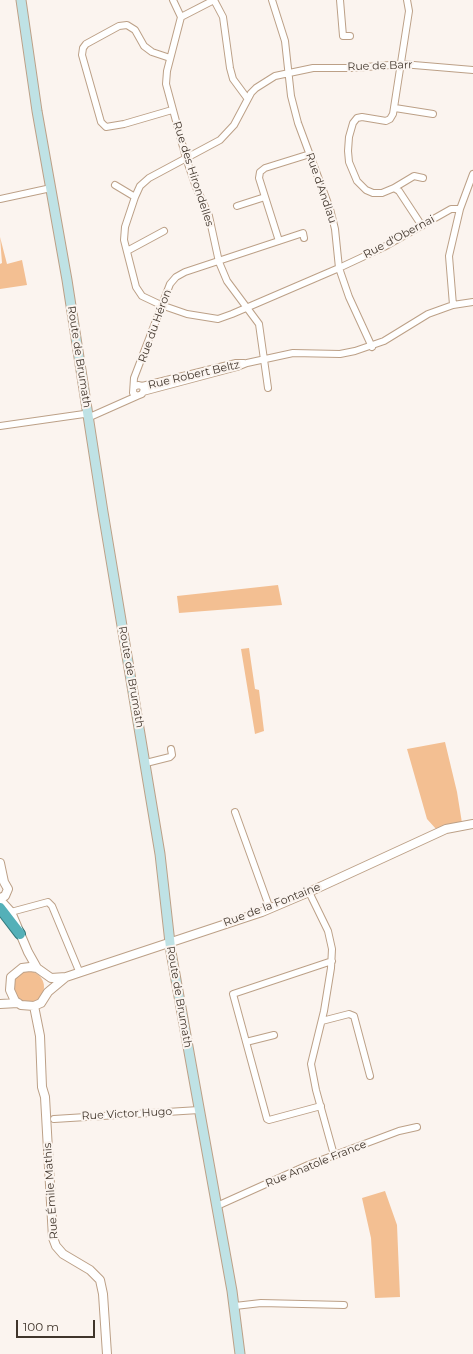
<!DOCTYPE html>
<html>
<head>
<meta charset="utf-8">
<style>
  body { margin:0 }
  #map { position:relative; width:473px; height:1354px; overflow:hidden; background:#fbf4ef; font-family:Montserrat,sans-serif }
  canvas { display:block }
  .scale { position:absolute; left:16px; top:1320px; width:79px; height:18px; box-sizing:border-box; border:2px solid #40352b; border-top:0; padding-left:5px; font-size:12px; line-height:14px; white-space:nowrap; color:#40352b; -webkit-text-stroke:3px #fbf4ef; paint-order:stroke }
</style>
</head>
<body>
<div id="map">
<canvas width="473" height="1354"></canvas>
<div class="scale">100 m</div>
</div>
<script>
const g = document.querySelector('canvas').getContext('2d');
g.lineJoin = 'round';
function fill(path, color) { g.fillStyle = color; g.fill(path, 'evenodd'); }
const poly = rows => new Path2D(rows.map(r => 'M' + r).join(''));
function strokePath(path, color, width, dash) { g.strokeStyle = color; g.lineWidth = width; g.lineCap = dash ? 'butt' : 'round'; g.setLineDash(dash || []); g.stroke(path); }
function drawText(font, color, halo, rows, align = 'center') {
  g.font = font + ' Montserrat,sans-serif'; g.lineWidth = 4; g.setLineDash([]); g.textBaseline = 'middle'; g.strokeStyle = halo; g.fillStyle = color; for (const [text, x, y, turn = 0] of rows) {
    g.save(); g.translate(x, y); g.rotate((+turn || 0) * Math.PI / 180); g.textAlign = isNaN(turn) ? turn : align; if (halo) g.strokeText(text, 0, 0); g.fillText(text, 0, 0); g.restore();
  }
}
const green = poly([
  [0,237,7,264,22,260,27,285,0,289,0,264,2,263],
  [278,585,282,605,179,613,177,596],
  [249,648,255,689,259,690,264,731,255,734,241,649],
  [445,742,457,792,462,823,436,829,427,819,407,749],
  '12 987a16 16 0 1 1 32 0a16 16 0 1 1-32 0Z',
  [385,1191,397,1225,400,1297,375,1298,371,1238,362,1198]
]);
const minor = poly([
  [173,0,181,17,167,71,166,84,186,158,196,187,209,216,219,262,227,281,259,324,268,388],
  [214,0,223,17,230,68,233,79,247,98],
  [272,0,285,41,291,96,298,123,330,209,335,229,339,268,349,297,372,347],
  [340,0,343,36,350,36],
  [407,0,409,11,393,114,390,119,386,121,362,117,357,118,353,123,349,137,348,151,349,162,357,181,366,190,373,193,382,193,394,188,399,191,422,226],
  [181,17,214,0],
  [170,58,152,52,144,46,135,30,127,25,119,26,86,44,83,48,82,55,101,122,106,127,124,124,172,110],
  [395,108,433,114],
  [115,185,135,197],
  [394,188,414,176,423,178],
  [0,199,51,188],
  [237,206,265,197],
  [460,209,451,209,384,247,339,268,232,314,218,319,187,314,161,305,142,296,136,287,124,240,125,227,135,197,140,186,149,178,220,140,234,125,251,93,256,88,275,76,313,68,354,68,402,64,473,70],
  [279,241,259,178,260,172,265,168,310,154],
  [127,251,164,231],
  [453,305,449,256,460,209,473,174],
  [142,386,236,363,244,363],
  [134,387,138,385,142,386,144,390,142,394,137,396,133,393,134,378,170,284,176,277,185,272,303,233,304,238],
  [143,392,237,367,247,363,293,353,340,354,355,351,384,341,428,314,453,305,473,302],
  [0,426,84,414,92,416,137,396],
  [146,763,170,757,172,755,171,749],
  [235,812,270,909],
  [309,892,328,931,332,949,331,968,324,1011,311,1064,316,1090,334,1155],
  [11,912,48,902,52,906,79,971],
  [322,1021,349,1014,354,1016,370,1076],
  [246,1042,274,1035],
  [321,1106,269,1120,267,1119,233,994,332,961],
  [54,1119,199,1110],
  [217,1206,308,1165,399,1131,417,1127],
  [235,1306,261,1303,344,1305]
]);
const tertiary = poly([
  [0,863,4,882,8,889,5,896,0,898],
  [0,900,11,912,28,952,37,968],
  [66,977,51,978,37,968,30,967,22,968,11,977,10,990,15,1001,21,1005,34,1006,41,1003,48,992,66,977,262,912,309,892,446,829,473,824],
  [0,1004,18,1003],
  [34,1006,40,1036,42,1087,45,1097,53,1238,56,1246,63,1254,90,1270,100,1280,103,1294,107,1354]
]);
const secondary = poly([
  [21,0,37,111,67,280,103,512,160,854,171,952,232,1291,240,1354]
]);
const trunk = poly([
  [0,908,20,934]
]);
const streetNames = [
  ["Rue de Barr",380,66,-2],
  ["Rue des Hirondelles",193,174,72],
  ["Rue d'Andlau",321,188,71],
  ["Rue d'Obernai",399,237,-28],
  ["Rue du Héron",155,326,-70],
  ["Route de Brumath",79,357,81],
  ["Rue Robert Beltz",194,375,-13],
  ["Route de Brumath",131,677,80],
  ["Rue de la Fontaine",272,905,-21],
  ["Route de Brumath",179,997,80],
  ["Rue Victor Hugo",127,1114,-3],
  ["Rue Anatole France",316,1164,-22],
  ["Rue Émile Mathis",51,1191,-94]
];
fill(green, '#f3bf92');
strokePath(minor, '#bca087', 8);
strokePath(tertiary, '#bca087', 10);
strokePath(secondary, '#bca087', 11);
strokePath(trunk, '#32797c', 12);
strokePath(minor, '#fff', 6);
strokePath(tertiary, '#fff', 8);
strokePath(secondary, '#bfe2e5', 9);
strokePath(trunk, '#54b0b8', 10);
drawText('11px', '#40352b', '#fbf4ef', streetNames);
</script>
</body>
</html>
